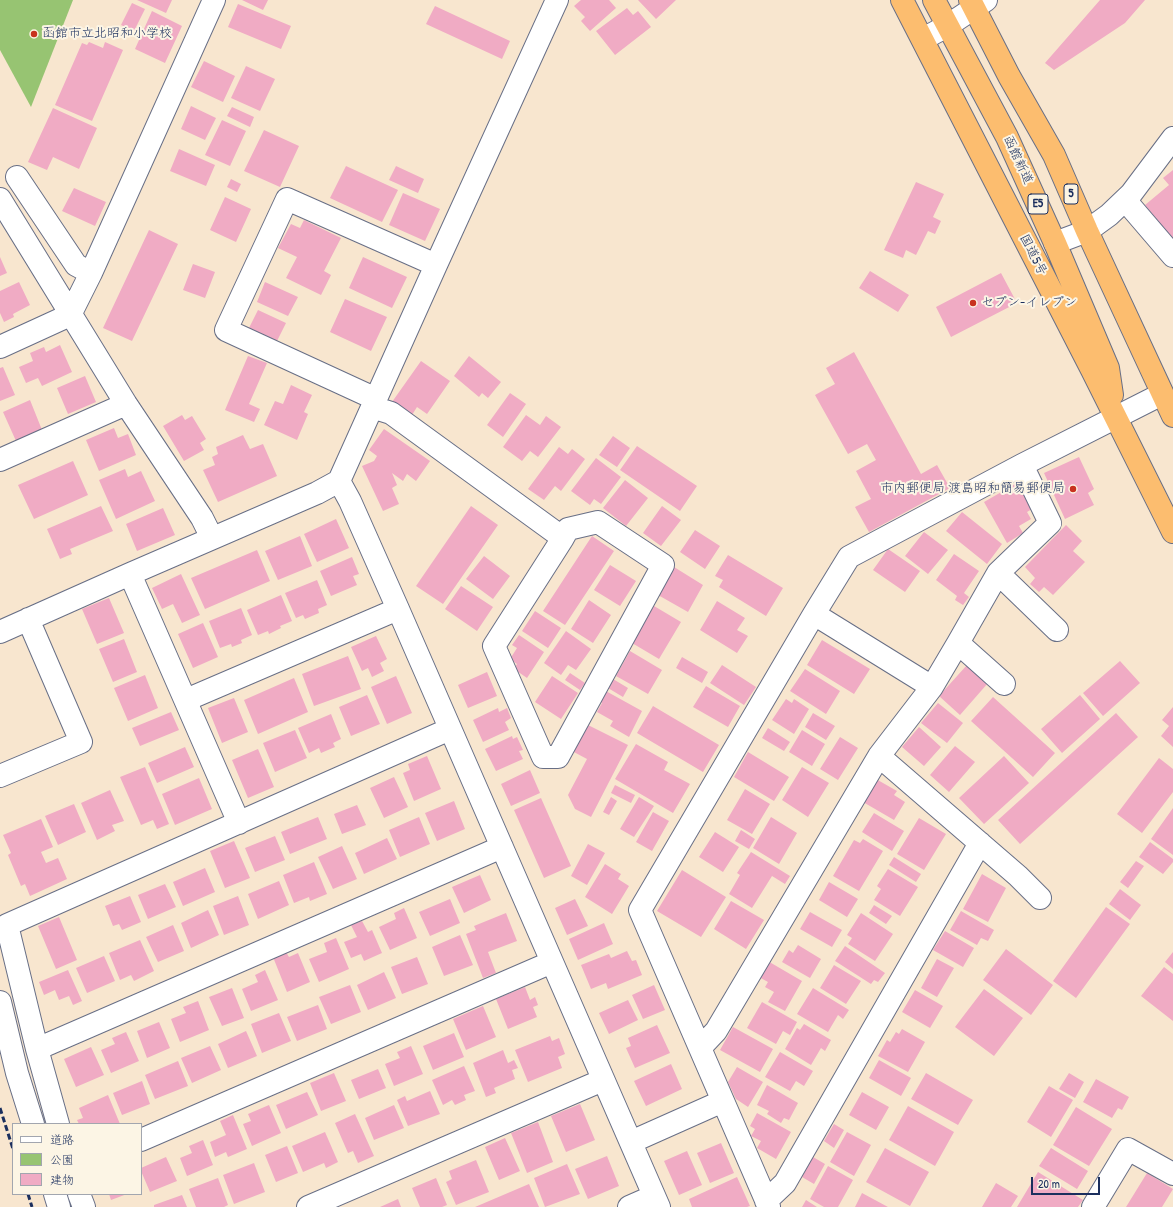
<!DOCTYPE html>
<html>
<head>
<meta charset="utf-8">
<style>
  body { margin:0 }
  #map { position:relative; width:1173px; height:1207px; overflow:hidden; background:#f8e6cf; font-family:"Patrick Hand","Klee One",sans-serif }
  canvas { display:block }
  .legend { position:absolute; left:12px; top:1123px; width:130px; height:72px; box-sizing:border-box; background:#fcf5e5; border:1px solid #a2a6af; margin:0; padding:5px 7px; list-style:none; font-size:12px; color:#1b2f5e }
  .legend li { display:flex; align-items:center; gap:8px; height:20px }
  .legend b { width:20px; border:1px solid #a2a6af }
  .scale { position:absolute; left:1031px; top:1177px; width:69px; height:18px; box-sizing:border-box; border:2px solid #1b2f5e; border-top:0; padding-left:5px; font-size:12px; line-height:14px; white-space:nowrap; color:#1b2f5e; -webkit-text-stroke:3px #fcf5e5; paint-order:stroke }
</style>
</head>
<body>
<div id="map">
<canvas width="1173" height="1207"></canvas>
<ul class="legend">
<li><b style="height:5px;background:#fff"></b>道路</li>
<li><b style="height:11px;background:#97c472"></b>公園</li>
<li><b style="height:11px;background:#f0abc4"></b>建物</li>
</ul>
<div class="scale">20 m</div>
</div>
<script>
const g = document.querySelector('canvas').getContext('2d');
g.lineJoin = 'round';
function fill(path, color) { g.fillStyle = color; g.fill(path, 'evenodd'); }
const poly = rows => new Path2D(rows.map(r => 'M' + r).join(''));
function strokePath(path, color, width, dash) { g.strokeStyle = color; g.lineWidth = width; g.lineCap = dash ? 'butt' : 'round'; g.setLineDash(dash || []); g.stroke(path); }
function drawText(font, color, halo, rows, align = 'center') {
  g.font = font + ' "Patrick Hand","Klee One",sans-serif'; g.lineWidth = 4; g.setLineDash([]); g.textBaseline = 'middle'; g.strokeStyle = halo; g.fillStyle = color; for (const [text, x, y, turn = 0] of rows) {
    g.save(); g.translate(x, y); g.rotate((+turn || 0) * Math.PI / 180); g.textAlign = isNaN(turn) ? turn : align; if (halo) g.strokeText(text, 0, 0); g.fillText(text, 0, 0); g.restore();
  }
}
const green = poly([
  [0,0,73,0,31,107,0,50]
]);
const building = poly([
  [137,0,172,0,166,13],
  [242,0,268,0,263,10],
  [581,0,609,0,616,8,590,31,581,21,585,17,574,6],
  [638,0,676,0,656,19],
  [1100,0,1145,0,1125,23,1054,70,1045,63],
  [132,3,145,9,134,31,121,25],
  [238,4,291,26,281,49,228,27],
  [435,6,510,41,502,59,426,24],
  [627,8,633,15,638,11,651,27,615,55,596,31],
  [152,11,182,26,165,63,135,49],
  [89,42,103,48,105,42,123,50,92,121,55,105,82,43,87,45],
  [204,61,235,76,223,102,191,87],
  [246,66,275,79,260,111,231,98],
  [191,106,216,118,205,140,181,129],
  [232,107,254,117,250,127,227,116],
  [53,108,97,128,79,169,53,157,47,170,28,162],
  [222,120,246,131,230,166,205,155],
  [264,130,299,146,280,187,244,171],
  [179,149,215,165,206,186,170,171],
  [346,166,398,190,382,222,330,198],
  [396,166,424,179,418,193,389,180],
  [1173,170,1173,240,1145,205,1169,185,1163,178],
  [231,179,241,184,237,192,227,187],
  [916,182,944,194,933,217,941,221,935,234,928,231,916,255,906,250,903,258,884,250],
  [74,188,106,202,95,226,62,211],
  [403,193,440,209,425,241,389,225],
  [225,197,251,209,236,242,210,230],
  [304,220,341,238,324,271,331,275,321,295,286,278,297,257,278,248,291,224,300,228],
  [149,230,178,244,132,341,103,328],
  [0,257,7,273,0,276],
  [363,257,407,277,392,308,349,288],
  [193,264,215,272,205,298,183,290],
  [870,271,909,295,898,312,859,288],
  [1001,273,1017,303,951,337,936,307],
  [19,282,30,305,13,314,14,317,4,322,0,313,0,291],
  [265,282,298,297,288,316,257,302],
  [345,299,387,317,371,351,330,332],
  [258,310,286,323,275,345,247,332],
  [60,345,72,372,42,386,38,378,26,383,19,367,33,361,30,353,44,347,46,352],
  [854,352,921,474,937,465,950,488,869,532,855,507,871,499,856,471,876,460,867,444,848,454,815,395,835,384,826,368],
  [248,356,267,363,249,404,260,409,254,422,225,410],
  [469,356,501,382,488,398,482,393,479,397,454,376],
  [421,361,450,381,427,414,417,407,412,415,392,402],
  [3,367,15,395,0,401,0,368],
  [85,376,96,402,68,414,57,388],
  [291,385,312,395,304,412,308,414,297,440,264,425,275,401,283,404],
  [510,393,526,404,503,437,487,425],
  [30,400,42,430,16,441,3,412],
  [182,415,185,420,192,416,206,439,200,443,204,450,184,461,163,426],
  [526,415,540,425,546,416,561,427,538,457,530,451,522,461,503,447],
  [114,428,118,438,128,434,136,455,99,471,86,440],
  [384,429,430,461,416,481,407,474,403,481,392,473,397,485,392,488,399,504,383,511,362,466,374,461,377,456,369,450],
  [243,435,250,449,263,444,277,476,218,502,203,470,215,465,212,457,218,454,216,447],
  [613,436,630,448,617,467,599,455],
  [637,446,697,486,680,511,620,470],
  [559,447,568,454,572,449,585,459,561,491,555,486,544,500,528,489],
  [1079,457,1094,489,1088,493,1094,505,1065,519,1044,473],
  [596,458,621,477,601,504,594,499,590,505,571,491],
  [73,461,88,495,34,519,18,485],
  [125,469,128,477,141,471,155,501,116,519,99,480],
  [625,480,648,498,626,526,603,508],
  [1017,483,1032,509,1027,512,1031,519,1019,526,1023,533,1007,543,984,502],
  [101,506,113,531,70,549,72,554,60,559,47,529],
  [471,506,498,525,443,604,416,586],
  [662,506,681,520,661,546,643,533],
  [163,508,175,535,137,551,126,524],
  [962,512,1002,544,987,564,946,531],
  [336,519,349,548,317,562,304,534],
  [1066,525,1082,541,1073,551,1085,562,1053,595,1044,587,1039,592,1030,584,1035,578,1025,567],
  [695,530,720,546,705,569,680,552],
  [924,532,948,550,928,574,905,556],
  [300,536,312,566,278,580,265,551],
  [592,536,614,551,565,625,543,611],
  [888,549,920,571,905,592,873,570],
  [257,550,270,581,205,609,191,578],
  [954,554,979,571,964,593,969,597,963,605,955,600,957,596,936,580],
  [728,555,783,588,766,616,719,587,723,580,715,576],
  [484,556,510,576,493,599,466,579],
  [352,557,359,574,353,576,357,585,331,596,320,571],
  [610,565,636,581,620,606,594,590],
  [674,567,703,585,688,612,658,595],
  [181,574,200,615,182,623,173,604,162,609,152,588],
  [317,580,327,605,318,609,319,613,305,619,303,615,296,618,285,593],
  [461,586,493,607,477,631,445,609],
  [281,595,292,621,280,626,281,628,269,634,268,631,258,635,247,610],
  [109,598,124,633,97,644,82,609],
  [589,600,611,615,593,643,571,629],
  [717,601,745,618,737,630,748,636,737,653,700,630],
  [654,606,681,622,659,659,632,643],
  [241,608,252,635,241,640,242,643,232,647,231,644,220,648,209,621],
  [535,611,561,628,548,648,522,631],
  [203,623,218,657,193,668,178,634],
  [566,631,591,649,576,670,568,665,561,675,544,663],
  [519,635,544,652,527,678,514,669,517,664,510,659,517,648,512,645],
  [376,636,387,659,380,663,384,671,372,677,368,668,362,671,351,647],
  [124,639,137,672,113,682,99,649],
  [822,640,870,669,854,694,807,665],
  [630,651,662,670,648,694,616,676],
  [348,656,361,689,314,706,302,674],
  [682,657,708,672,702,683,676,668],
  [1120,661,1140,683,1103,716,1083,693],
  [722,665,756,687,744,705,710,683],
  [967,665,988,683,960,715,939,696],
  [805,669,840,691,826,714,790,691],
  [487,672,497,696,468,708,458,685],
  [570,673,585,683,580,690,565,680],
  [145,675,158,708,128,721,114,688],
  [396,676,412,713,387,724,371,687],
  [552,676,578,693,561,719,535,702],
  [294,678,308,712,258,734,244,700],
  [613,679,628,688,623,697,608,688],
  [706,686,740,706,728,727,693,707],
  [604,690,642,711,629,737,610,726,613,721,597,712,602,703,599,701],
  [367,695,380,724,351,736,339,707],
  [1080,695,1100,719,1062,753,1041,729],
  [993,697,1055,753,1033,777,971,721],
  [234,698,248,732,222,743,208,708],
  [786,699,792,703,794,699,809,709,794,734,772,720],
  [938,703,963,723,947,743,921,723],
  [653,706,719,745,703,772,637,733],
  [1173,707,1173,747,1161,736,1169,726,1162,720],
  [498,708,499,712,507,708,511,718,505,722,509,730,483,742,473,720],
  [171,712,179,730,140,746,132,728],
  [813,713,835,726,826,740,805,727],
  [1116,713,1138,737,1020,844,998,820],
  [331,714,341,739,333,743,335,747,321,753,319,748,309,753,298,728],
  [586,724,628,745,591,817,575,809,568,795,587,759,572,751],
  [919,727,941,747,924,766,902,747],
  [768,728,790,742,784,751,762,738],
  [295,730,307,758,275,772,263,743],
  [802,730,825,744,812,766,789,752],
  [512,736,513,739,517,737,523,750,519,751,523,759,496,771,485,749],
  [840,737,858,748,838,780,820,769],
  [636,744,668,762,664,770,690,784,673,813,615,779],
  [955,746,975,762,949,792,930,775],
  [185,747,194,767,157,783,148,763],
  [258,749,274,787,248,798,232,760],
  [748,752,789,777,774,801,734,777],
  [427,756,441,789,414,801,403,773,410,770,408,764],
  [1004,756,1029,783,984,824,959,798],
  [1159,758,1173,769,1173,792,1142,833,1117,814],
  [145,767,169,824,157,829,153,820,141,825,120,777],
  [802,767,829,783,808,817,782,800],
  [530,770,540,793,511,806,501,784],
  [394,777,408,807,384,818,370,788],
  [199,778,212,809,175,825,162,794],
  [876,779,897,791,894,795,905,802,894,820,863,802],
  [615,785,635,795,631,803,611,793],
  [745,789,770,804,752,834,727,820],
  [110,790,124,821,112,825,115,831,97,840,81,803],
  [611,797,617,801,609,815,603,812],
  [639,797,654,806,634,837,620,829],
  [541,798,571,866,544,878,514,810],
  [454,801,465,829,437,841,425,813],
  [74,804,86,832,58,845,45,816],
  [357,805,366,825,342,834,334,814],
  [1173,808,1173,855,1151,839],
  [653,812,669,821,652,851,636,842],
  [874,813,904,831,892,851,862,832],
  [318,817,327,839,290,854,281,832],
  [419,817,430,844,400,857,389,830],
  [771,817,797,833,779,864,753,848],
  [919,818,946,834,924,870,897,854],
  [41,819,53,847,41,852,46,863,58,858,67,879,30,896,25,884,21,886,8,855,11,853,3,835],
  [741,830,755,839,749,849,735,841],
  [715,832,739,847,723,872,699,857],
  [275,836,285,860,255,872,245,848],
  [387,838,397,859,364,874,355,853],
  [863,839,883,851,859,891,833,876,854,840,860,843],
  [234,841,250,878,225,888,210,851],
  [1150,842,1173,859,1173,862,1163,874,1139,857],
  [588,844,605,853,587,885,571,876],
  [342,846,357,879,333,889,318,857],
  [751,852,790,876,785,884,772,876,752,908,729,894,740,875,737,873],
  [894,857,921,874,916,882,889,865],
  [1136,861,1144,866,1128,888,1120,882],
  [314,862,327,894,310,901,309,897,294,903,283,875],
  [605,864,621,874,618,879,629,886,612,914,585,897],
  [205,868,215,892,183,906,173,882],
  [888,869,918,887,900,916,874,900,881,889,877,886],
  [682,870,726,897,701,937,657,911],
  [982,874,1006,888,988,922,963,909],
  [480,875,491,900,464,913,452,887],
  [279,881,289,905,258,919,248,894],
  [829,882,858,899,847,917,819,900],
  [165,884,176,907,148,919,138,895],
  [1120,889,1141,905,1130,920,1109,904],
  [130,896,141,922,122,930,119,924,113,926,105,906],
  [238,896,249,925,224,935,213,906],
  [450,899,460,923,430,936,419,912],
  [575,899,588,926,567,935,555,908],
  [731,901,764,920,746,949,714,929],
  [874,905,892,916,886,924,869,913],
  [1106,907,1130,924,1076,998,1053,981],
  [404,908,417,938,390,950,379,927,396,919,394,913],
  [208,910,219,935,191,948,181,923],
  [961,911,994,930,988,941,981,938,977,945,950,930],
  [810,912,842,930,832,947,800,929],
  [506,913,517,941,488,952,496,973,483,978,466,934,476,930,474,926],
  [861,913,893,934,875,961,848,944,852,938,847,935],
  [59,917,77,960,56,969,38,926],
  [362,921,368,932,372,930,382,953,364,961,361,954,351,958,344,942,357,937,351,925],
  [604,923,613,944,578,960,569,939],
  [173,925,184,951,158,962,146,937],
  [945,931,974,948,963,967,933,950],
  [460,935,473,965,444,976,432,947],
  [336,938,349,969,319,982,309,959,327,952,324,943],
  [140,940,154,971,134,981,131,975,120,980,109,953],
  [798,945,821,959,810,978,782,962,789,950,793,953],
  [845,946,885,973,878,982,874,980,871,984,835,961],
  [1006,949,1053,985,1031,1015,983,980],
  [627,951,632,961,636,960,642,975,608,989,606,983,591,989,581,965,609,954,611,958],
  [286,952,289,957,298,953,310,982,287,992,273,957],
  [1173,952,1173,969,1165,962],
  [104,956,115,981,87,993,76,968],
  [417,957,428,984,402,994,391,967],
  [937,959,954,968,937,997,921,988],
  [766,960,802,981,785,1011,768,1002,774,992,765,987,768,982,757,976],
  [834,965,861,981,846,1004,820,988],
  [1164,967,1173,974,1173,1021,1141,996],
  [68,970,82,1001,73,1005,69,996,59,1000,55,990,44,995,39,982],
  [265,970,278,1000,251,1011,242,989,258,982,255,975],
  [384,972,396,998,368,1010,357,985],
  [350,985,361,1012,331,1024,319,997],
  [654,985,665,1010,643,1019,632,995],
  [525,987,530,1000,535,997,538,1005,533,1007,537,1017,508,1029,496,999],
  [232,988,244,1018,222,1026,209,997],
  [813,988,849,1010,843,1019,838,1015,828,1032,797,1014],
  [984,989,1023,1018,994,1056,955,1027],
  [915,990,943,1006,930,1028,902,1012],
  [628,1000,638,1020,609,1034,599,1013],
  [198,1001,209,1030,180,1042,171,1019,186,1013,183,1007],
  [762,1002,797,1022,790,1035,783,1031,776,1044,747,1028],
  [318,1005,327,1029,297,1041,287,1017],
  [483,1006,496,1037,466,1050,453,1019],
  [279,1013,291,1041,262,1053,251,1024],
  [159,1022,170,1048,147,1058,137,1031],
  [804,1024,831,1040,825,1051,821,1048,811,1065,785,1049,797,1028,800,1030],
  [657,1025,670,1053,635,1068,626,1048,631,1046,628,1038],
  [733,1027,773,1049,760,1072,720,1050],
  [902,1029,925,1042,908,1072,878,1056,887,1040,890,1042,896,1032,899,1034],
  [246,1031,257,1056,228,1068,218,1044],
  [126,1032,139,1061,111,1073,101,1050,115,1044,112,1038],
  [454,1033,464,1057,433,1070,423,1046],
  [550,1036,552,1041,559,1038,565,1054,558,1057,562,1068,528,1082,515,1050],
  [210,1046,221,1070,192,1083,181,1058],
  [411,1046,423,1074,394,1086,385,1064,400,1058,397,1052],
  [91,1047,104,1075,76,1087,64,1059],
  [503,1050,508,1063,514,1060,518,1068,512,1070,515,1079,494,1088,496,1093,486,1097,473,1063],
  [780,1052,813,1071,804,1086,796,1081,790,1091,765,1077],
  [879,1060,911,1078,901,1096,869,1078],
  [178,1061,188,1086,155,1099,145,1075],
  [671,1064,682,1089,646,1106,634,1081],
  [464,1066,475,1091,464,1095,466,1100,455,1105,452,1100,443,1105,432,1080],
  [737,1067,763,1082,748,1107,736,1099,728,1082],
  [378,1069,386,1088,359,1099,351,1080],
  [334,1073,346,1101,321,1111,310,1083],
  [926,1073,973,1100,958,1125,911,1099],
  [1069,1073,1084,1082,1075,1098,1059,1089],
  [1096,1079,1129,1097,1122,1110,1118,1108,1112,1118,1083,1102],
  [142,1081,150,1104,122,1115,113,1093],
  [767,1085,798,1103,789,1120,784,1118,781,1123,767,1114,769,1111,757,1105],
  [1049,1086,1073,1100,1051,1137,1027,1122],
  [430,1091,440,1114,408,1126,397,1100,405,1096,407,1101],
  [307,1092,318,1115,286,1129,276,1105],
  [862,1092,889,1107,876,1130,849,1115],
  [108,1095,120,1124,79,1124,77,1120,83,1118,79,1108],
  [580,1104,595,1140,566,1152,551,1116],
  [269,1105,281,1133,252,1146,243,1124,251,1121,248,1114],
  [394,1105,404,1128,374,1140,365,1118],
  [908,1106,954,1132,935,1166,889,1140],
  [1076,1107,1112,1129,1089,1166,1053,1145],
  [757,1113,791,1132,776,1159,757,1148,761,1141,751,1136,755,1129,750,1126],
  [355,1114,374,1156,358,1163,353,1151,348,1153,335,1123],
  [233,1115,247,1149,228,1157,226,1152,215,1157,210,1142,226,1135,220,1121],
  [538,1122,553,1162,527,1173,511,1133],
  [834,1124,844,1130,834,1148,824,1141],
  [325,1132,338,1162,326,1168,324,1163,303,1172,292,1146],
  [847,1132,871,1145,854,1176,830,1162],
  [505,1138,520,1171,499,1180,485,1147],
  [203,1140,213,1165,187,1176,180,1158,192,1153,189,1146],
  [721,1143,734,1173,710,1183,697,1153],
  [287,1146,298,1173,276,1182,265,1155],
  [885,1148,929,1172,910,1206,866,1182],
  [1051,1148,1088,1171,1077,1189,1039,1166],
  [687,1151,702,1185,679,1195,664,1161],
  [607,1156,619,1186,588,1199,575,1169],
  [166,1157,177,1181,150,1192,141,1171,141,1168],
  [813,1157,825,1164,814,1184,802,1177],
  [476,1160,489,1192,456,1205,446,1182,452,1179,449,1171],
  [254,1163,265,1192,234,1204,223,1175],
  [567,1164,580,1194,545,1207,534,1178],
  [828,1166,853,1180,838,1207,824,1207,810,1199],
  [1038,1172,1083,1200,1078,1207,1017,1207],
  [1147,1173,1173,1189,1162,1207,1126,1207],
  [737,1177,750,1206,747,1207,692,1207,689,1199],
  [218,1178,228,1205,224,1207,196,1207,189,1189],
  [436,1178,447,1205,442,1207,420,1207,412,1188],
  [996,1183,1018,1196,1011,1207,982,1207],
  [529,1184,539,1207,475,1207],
  [862,1193,888,1207,855,1207],
  [109,1194,127,1194,111,1200],
  [182,1195,187,1207,154,1207,154,1205],
  [398,1199,401,1207,380,1207],
  [806,1200,817,1207,802,1207]
]);
const minor = poly([
  [923,39,947,26,986,0],
  [17,177,76,265,91,273],
  [0,199,126,404,202,518,212,538],
  [1125,200,1173,256],
  [1055,243,1087,231,1109,215,1131,194,1173,138],
  [0,347,70,315,91,273,214,0],
  [376,399,226,330,287,199,436,265],
  [372,407,391,413,563,538,568,529,598,522,663,565,558,757,543,757,494,646,563,538],
  [0,460,126,404],
  [339,481,350,501,398,609,659,1207],
  [998,573,1057,630],
  [130,574,239,823],
  [814,614,932,687],
  [0,632,130,574,317,493,339,481,436,265,557,0],
  [958,643,1004,684],
  [186,700,398,609],
  [879,756,1018,876,1040,898],
  [0,776,81,742,28,619],
  [0,1002,17,1073,33,1124],
  [700,1048,716,1031,879,756,932,687,958,643,998,573,1050,523,1022,465],
  [37,1049,502,847],
  [58,1124,37,1049,7,925,450,729],
  [141,1140,552,962],
  [631,1142,723,1101],
  [55,1194,59,1207],
  [79,1194,84,1207],
  [766,1201,785,1183,980,843],
  [308,1207,603,1080],
  [629,1207,654,1196],
  [769,1207,640,910,814,614,849,557,1022,465,1162,394],
  [1093,1207,1128,1149,1173,1174]
]);
const highway = poly([
  [902,0,1092,370,1173,532],
  [934,0,1007,137,1055,243,1108,368,1112,395],
  [970,0,1009,76,1054,155,1087,231,1173,416]
]);
const rail = poly([
  [0,1108,13,1149],
  [28,1194,32,1207]
]);
const markers = [
  [34,34,4,"#c8321e"],
  [973,303,4,"#c8321e"],
  [1073,489,4,"#c8321e"]
];
const shields = [
  [1071,194,14],
  [1038,204,20]
];
const shieldNames = [
  ["5",1071,194],
  ["E5",1038,204]
];
const poiNames = [
  ["函館市立北昭和小学校",42,34],
  ["セブン-イレブン",981,303],
  ["市内郵便局 渡島昭和簡易郵便局",1065,489,"right"]
];
const streetNames = [
  ["函館新道",1018,160,65],
  ["国道5号",1033,255,63]
];
fill(green, '#97c472');
fill(building, '#f0abc4');
strokePath(minor, '#686f86', 24);
strokePath(highway, '#686f86', 24);
strokePath(minor, '#fff', 22);
strokePath(highway, '#fcbd6f', 22);
strokePath(rail, '#1b2f5e', 3, [6, 3]);
for (const [x, y, r, color] of markers) { const dot = new Path2D(); dot.arc(x, y, r, 0, 2 * Math.PI); g.fillStyle = color; g.fill(dot); strokePath(dot, '#fcf5e5', 1.5); }
for (const [x, y, w] of shields) { const box = new Path2D(); box.roundRect(x - w / 2, y - 10, w, 20, 3); g.fillStyle = '#fcf5e5'; g.fill(box); strokePath(box, '#1b2f5e', 1); }
drawText('bold 12px', '#1b2f5e', null, shieldNames);
drawText('13px', '#1b2f5e', '#fcf5e5', poiNames, 'left');
drawText('13px', '#1b2f5e', '#fcf5e5', streetNames);
</script>
</body>
</html>
